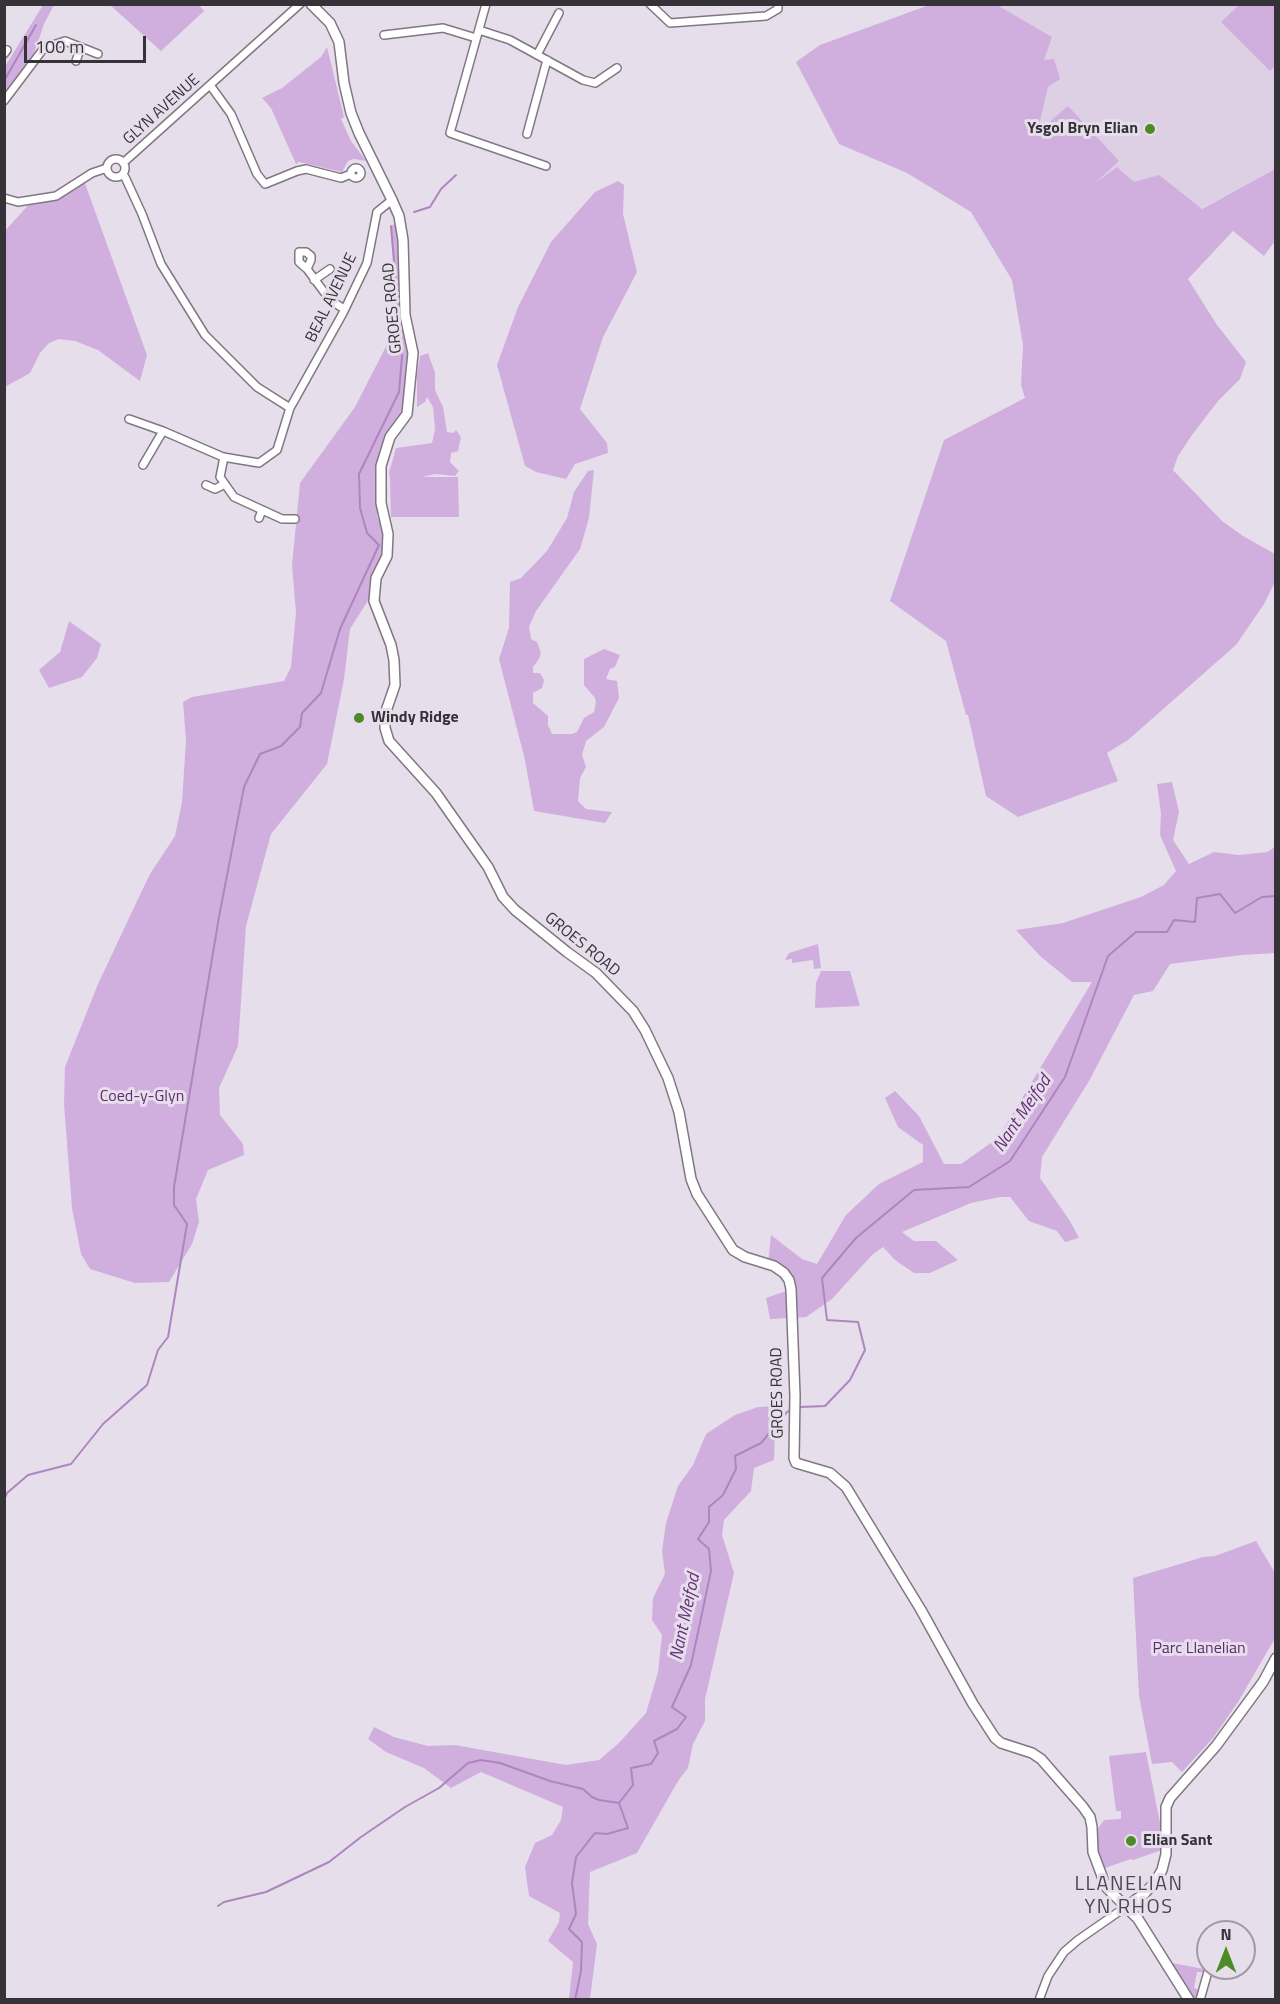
<!DOCTYPE html>
<html>
<head>
<meta charset="utf-8">
<style>
  body { margin:0 }
  #map { position:relative; width:1280px; height:2004px; overflow:hidden; background:#e7deeb; font-family:"Titillium Web",sans-serif }
  canvas { display:block }
  .frame { position:absolute; inset:0; border:6px solid #363338; pointer-events:none }
  .north { position:absolute; left:1196px; top:1920px; width:60px; height:60px; box-sizing:border-box; background:#e7deeb; border:2px solid #a09aa3; border-radius:50%; rotate:0deg; font-size:16px; font-weight:700; line-height:24px; text-align:center; color:#363338 }
  .north::after { content:''; display:block; margin:auto; width:21px; height:27px; background:#4f8a28; clip-path:polygon(50% 0,100% 100%,50% 72%,0 100%) }
  .scale { position:absolute; left:24px; top:36px; width:122px; height:27px; box-sizing:border-box; border:3px solid #363338; border-top:0; padding-left:8px; font-size:18px; line-height:21px; white-space:nowrap; color:#363338; -webkit-text-stroke:4px #e7deeb; paint-order:stroke }
</style>
</head>
<body>
<div id="map">
<canvas width="1280" height="2004"></canvas>
<div class="frame"></div>
<div class="north">N</div>
<div class="scale">100 m</div>
</div>
<script>
const g = document.querySelector('canvas').getContext('2d');
g.lineJoin = 'round';
function fill(path, color) { g.fillStyle = color; g.fill(path, 'evenodd'); }
const poly = rows => new Path2D(rows.map(r => 'M' + r).join(''));
function strokePath(path, color, width, dash) { g.strokeStyle = color; g.lineWidth = width; g.lineCap = dash ? 'butt' : 'round'; g.setLineDash(dash || []); g.stroke(path); }
function drawText(font, color, halo, rows, align = 'center') {
  g.font = font + ' "Titillium Web",sans-serif'; g.lineWidth = 6; g.setLineDash([]); g.textBaseline = 'middle'; g.strokeStyle = halo; g.fillStyle = color; for (const [text, x, y, turn = 0] of rows) {
    g.save(); g.translate(x, y); g.rotate((+turn || 0) * Math.PI / 180); g.textAlign = isNaN(turn) ? turn : align; if (halo) g.strokeText(text, 0, 0); g.fillText(text, 0, 0); g.restore();
  }
}
const built = poly([
  [936,5,1275,5,1275,169,1150,236,1078,205]
]);
const green = poly([
  [43,5,54,5,44,24,32,59,4,95,4,68],
  [110,5,199,5,204,11,161,51],
  [929,5,997,5,1052,37,1044,60,1054,59,1060,79,1048,87,1037,133,1068,106,1119,161,1094,184,1117,167,1134,182,1159,175,1202,209,1275,169,1275,241,1264,256,1233,231,1188,279,1217,325,1246,362,1240,379,1218,401,1192,435,1178,456,1173,470,1222,521,1243,536,1275,554,1275,582,1264,604,1236,645,1128,740,1107,753,1118,781,1018,817,986,796,968,715,966,715,946,641,890,601,944,440,1025,398,1021,385,1023,345,1012,280,971,212,907,173,839,144,796,62,820,45],
  [1239,5,1275,5,1275,66,1270,71,1221,22],
  [327,47,344,117,341,119,351,141,366,161,354,159,348,161,342,172,299,162,296,164,271,108,262,98,282,88,321,57],
  [83,178,147,355,140,381,98,350,75,341,59,339,49,343,40,353,30,373,5,387,4,232,32,201,56,196],
  [618,181,624,185,623,214,637,272,603,337,580,409,607,443,608,453,575,464,566,479,536,472,525,466,497,365,518,307,551,242,595,192],
  [396,223,402,315,409,355,404,411,378,465,377,516,384,533,384,554,374,575,369,599,350,629,344,679,327,764,271,834,246,926,238,1046,219,1088,220,1115,243,1144,244,1155,208,1170,196,1199,199,1222,192,1244,169,1282,135,1283,90,1269,81,1254,72,1208,64,1104,65,1067,98,984,138,899,150,874,175,836,182,802,186,740,183,702,192,697,284,681,291,667,296,613,292,565,300,483,355,407,398,323,391,226],
  [428,353,435,373,435,390,443,407,447,432,453,433,456,430,461,437,458,451,451,453,450,462,459,471,455,476,435,474,422,477,458,477,459,517,391,517,390,478,389,473,396,448,432,443,435,430,433,407,427,397,425,402,417,407,417,375,420,356],
  [594,470,589,518,580,549,536,611,529,627,531,639,537,642,541,653,539,659,533,667,533,673,540,673,544,680,542,688,533,693,533,703,548,716,548,725,552,734,572,734,577,732,584,718,594,712,596,702,595,698,584,685,584,659,604,649,620,655,615,667,610,669,606,679,617,681,619,698,604,727,586,741,582,755,586,767,580,778,578,801,586,809,612,812,605,823,534,811,525,760,499,659,509,628,510,582,521,578,547,551,567,518,574,492,588,471],
  [69,621,101,644,97,658,82,677,49,688,39,670,60,652],
  [1172,782,1179,812,1173,840,1189,864,1214,852,1239,855,1267,852,1275,847,1275,953,1242,955,1170,964,1153,991,1134,995,1089,1081,1042,1157,1040,1178,1070,1221,1079,1238,1065,1242,1057,1231,1029,1221,1010,1197,1000,1197,971,1203,902,1232,914,1241,936,1241,958,1260,930,1273,914,1273,895,1260,883,1247,872,1255,832,1299,806,1317,770,1319,766,1298,789,1290,789,1280,768,1264,771,1235,802,1259,817,1264,846,1215,879,1184,923,1162,923,1145,898,1127,885,1098,895,1091,919,1116,944,1164,961,1164,998,1138,1092,982,1072,982,1040,956,1016,930,1063,923,1141,897,1164,885,1176,871,1160,835,1161,813,1157,784],
  [818,944,821,968,814,969,813,960,792,963,792,959,785,960,789,953],
  [821,971,850,971,860,1006,815,1008,816,983],
  [776,1406,774,1460,754,1468,751,1491,724,1520,722,1535,734,1573,705,1699,705,1721,693,1744,688,1768,678,1781,637,1853,590,1872,588,1924,597,1944,590,1999,569,1999,573,1962,548,1941,559,1922,560,1913,529,1896,525,1867,535,1843,552,1835,561,1820,563,1807,481,1772,451,1788,424,1768,386,1752,368,1739,374,1727,394,1737,428,1746,455,1745,566,1765,599,1760,619,1743,646,1713,658,1672,662,1635,652,1620,653,1598,665,1574,662,1551,666,1523,678,1486,693,1465,706,1434,735,1415,758,1407],
  [1256,1541,1275,1573,1274,1640,1238,1702,1213,1738,1182,1772,1172,1762,1152,1764,1139,1696,1133,1578,1203,1557,1215,1556],
  [1146,1752,1160,1823,1162,1850,1133,1860,1131,1859,1102,1869,1095,1847,1095,1833,1104,1820,1121,1819,1121,1811,1116,1811,1109,1756],
  [1172,1963,1204,1969,1203,1972,1197,1972,1194,1988,1199,1990,1198,1997,1193,1998]
]);
const stream = poly([
  [4,81,36,25],
  [414,212,430,207,441,189,456,175],
  [800,1407,825,1406,850,1380,865,1350,858,1322,827,1320,822,1278,856,1238,914,1190,969,1187,1010,1161,1065,1077,1108,956,1136,932,1167,932,1174,920,1195,922,1197,898,1220,894,1235,913,1262,897,1276,896],
  [4,1500,7,1493,28,1475,71,1464,103,1424,147,1385,158,1350,168,1337,187,1224,174,1205,174,1187,219,917,244,787,260,754,281,746,300,727,302,713,321,693,340,629,379,545,367,533,360,508,359,474,399,392,402,357,391,226],
  [218,1906,224,1902,266,1892,329,1862,361,1837,405,1807,439,1788,468,1763,481,1760,500,1763,550,1781,583,1789,592,1797,599,1800,619,1803],
  [575,2000,581,1971,582,1942,569,1929,576,1914,572,1883,576,1857,595,1833,607,1834,628,1828,619,1803,633,1785,631,1768,651,1764,658,1753,654,1741,677,1729,686,1717,672,1707,691,1665,711,1571,709,1549,698,1539,709,1522,709,1507,723,1495,736,1469,735,1456,761,1443,787,1412,793,1408]
]);
const street = poly([
  [486,4,450,133,546,166],
  [650,4,670,23,766,16,778,9,778,4],
  [479,30,510,40,583,80,595,83,617,68],
  [384,35,443,28,476,38],
  [4,54,7,50],
  [537,55,559,13],
  [76,61,81,47],
  [210,85,231,114,257,174,265,184,297,171,306,169,341,178,351,174],
  [4,101,44,48,65,41,98,54],
  [527,134,547,60],
  '107 168a9 9 0 1 1 18 0a9 9 0 1 1-18 0Z',
  [123,163,300,4],
  '351 173a5 5 0 1 1 10 0a5 5 0 1 1-10 0Z',
  [122,175,125,177,142,214,161,264,205,335,257,387,290,408],
  [4,198,18,202,56,196,92,173,107,168],
  [299,252,306,252,311,256,311,260,307,269,299,262,299,252],
  [307,269,330,300,344,309],
  [314,280,330,269],
  [129,419,163,431,223,457,259,463,277,450,290,408,343,313,367,263,377,212,392,200],
  [224,457,220,477,234,497,282,519,295,519],
  [143,465,163,431],
  [206,485,215,489,225,484],
  [259,518,262,510],
  [1039,2000,1048,1976,1064,1952,1078,1940,1127,1906],
  [1200,2000,1209,1968]
]);
const secondary = poly([
  [311,4,330,23,339,42,344,83,351,113,359,133,392,200,399,216,403,240,405,315,413,353,407,414,390,437,381,466,381,503,388,534,387,556,376,578,374,601,391,645,394,660,395,685,385,714,385,728,389,741,436,793,488,867,503,897,515,910,567,952,596,973,633,1011,645,1030,668,1078,679,1112,691,1179,697,1194,733,1250,745,1257,774,1266,784,1273,789,1280,791,1289,795,1396,794,1458,796,1463,830,1473,846,1487,921,1610,973,1704,995,1738,1001,1743,1032,1753,1041,1759,1083,1807,1090,1817,1092,1827,1093,1852,1106,1887,1138,1919,1189,2000],
  [1127,1906,1144,1894,1155,1882,1162,1870,1166,1854,1166,1807,1170,1798,1216,1746,1263,1682,1276,1658]
]);
const markers = [
  [1150,129,6,"#4f8a28"],
  [359,718,6,"#4f8a28"],
  [1131,1841,6,"#4f8a28"]
];
const streetNames = [
  ["GLYN AVENUE",162,110,-42],
  ["BEAL AVENUE",332,298,-64],
  ["GROES ROAD",393,308,-95],
  ["GROES ROAD",582,945,39],
  ["GROES ROAD",778,1393,-91]
];
const poiNames = [
  ["Ysgol Bryn Elian",1138,129,"right"],
  ["Windy Ridge",371,718],
  ["Elian Sant",1143,1841]
];
const parkNames = [
  ["Coed-y-Glyn",142,1097],
  ["Parc Llanelian",1199,1649]
];
const waterNames = [
  ["Nant Meifod",1023,1114,-56],
  ["Nant Meifod",686,1617,-78]
];
const quarterNames = [
  ["LLANELIAN",1129,1885],
  ["YN RHOS",1129,1908]
];
fill(built, '#ded0e4');
fill(green, '#d0afde');
strokePath(stream, '#ad85bf', 2);
strokePath(street, '#807783', 10);
strokePath(secondary, '#807783', 12);
strokePath(street, '#fff', 7);
strokePath(secondary, '#fff', 9);
for (const [x, y, r, color] of markers) { const dot = new Path2D(); dot.arc(x, y, r, 0, 2 * Math.PI); g.fillStyle = color; g.fill(dot); strokePath(dot, '#e7deeb', 2); }
drawText('16px', '#363338', '#e7deeb', streetNames);
drawText('bold 16px', '#363338', '#e7deeb', poiNames, 'left');
drawText('16px', '#5e2b72', '#e7deeb', parkNames);
drawText('italic 18px', '#643178', '#e7deeb', waterNames);
g.letterSpacing = '1.5px';
drawText('20px', '#4d4651', '#e7deeb', quarterNames);
g.letterSpacing = '0px';
</script>
</body>
</html>
